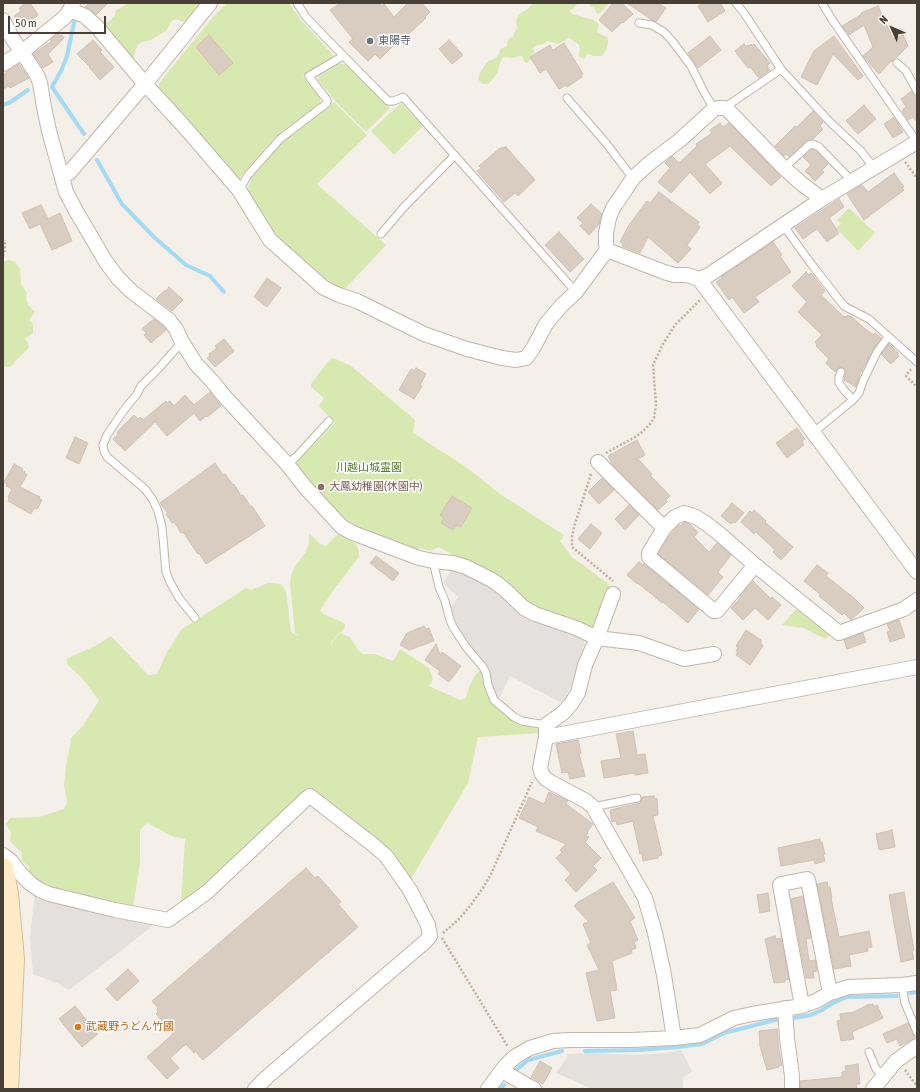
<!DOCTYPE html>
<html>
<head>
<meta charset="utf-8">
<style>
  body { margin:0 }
  #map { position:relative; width:920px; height:1092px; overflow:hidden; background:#f4efe9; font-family:"Asap Condensed",sans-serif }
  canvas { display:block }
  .frame { position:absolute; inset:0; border:4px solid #483f37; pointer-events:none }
  .north { position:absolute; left:872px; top:8px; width:40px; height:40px; -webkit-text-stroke:3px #fff; paint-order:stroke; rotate:315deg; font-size:11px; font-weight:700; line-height:16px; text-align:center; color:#483f37 }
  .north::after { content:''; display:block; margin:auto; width:14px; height:18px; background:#483f37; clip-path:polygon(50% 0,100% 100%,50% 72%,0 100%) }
  .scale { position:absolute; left:8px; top:16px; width:98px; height:18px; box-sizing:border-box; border:2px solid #483f37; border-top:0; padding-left:5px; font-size:12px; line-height:14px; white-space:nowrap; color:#483f37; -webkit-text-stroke:3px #fff; paint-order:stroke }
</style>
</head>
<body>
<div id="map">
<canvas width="920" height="1092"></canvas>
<div class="frame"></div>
<div class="north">N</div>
<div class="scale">50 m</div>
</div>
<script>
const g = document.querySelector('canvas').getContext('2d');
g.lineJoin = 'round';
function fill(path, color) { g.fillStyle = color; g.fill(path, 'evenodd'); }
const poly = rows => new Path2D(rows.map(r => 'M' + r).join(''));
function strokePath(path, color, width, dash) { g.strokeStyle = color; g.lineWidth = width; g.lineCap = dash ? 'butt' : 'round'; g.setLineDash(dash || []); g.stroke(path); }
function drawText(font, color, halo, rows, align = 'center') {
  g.font = font + ' "Asap Condensed","Noto Sans JP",sans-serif'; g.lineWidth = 3; g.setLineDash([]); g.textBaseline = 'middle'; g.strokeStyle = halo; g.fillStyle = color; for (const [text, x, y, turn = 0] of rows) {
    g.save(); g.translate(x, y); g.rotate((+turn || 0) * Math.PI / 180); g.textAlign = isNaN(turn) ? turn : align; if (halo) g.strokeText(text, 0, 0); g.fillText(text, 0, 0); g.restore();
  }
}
const green = poly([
  [127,3,201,3,185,22,175,19,171,22,166,31,162,33,151,40,142,42,137,46,132,62,104,27,106,23,111,20,115,15,116,10,124,6],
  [227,3,289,3,301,20,332,54,333,57,303,76,320,97,320,103,274,138,239,179,159,93,159,83,213,17],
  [533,3,578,3,574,8,569,11,572,14,594,20,599,25,597,32,608,38,608,43,606,50,602,56,594,56,587,54,584,59,578,56,580,50,579,45,574,41,569,38,558,44,548,41,542,45,537,45,533,48,535,53,530,56,531,59,528,62,526,63,524,61,523,57,520,56,513,58,506,57,502,58,499,66,498,71,493,79,488,84,482,84,478,79,481,71,488,61,496,58,499,53,500,49,506,47,509,38,513,37,515,31,518,28,516,23,517,18,521,13,528,9],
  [589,3,609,3,599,14,596,12,594,8,590,6],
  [338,64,346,64,390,108,366,132,336,102,318,80,319,76],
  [334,102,367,135,317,184,386,245,343,291,325,283,272,235,246,195,252,177,282,143],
  [401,103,423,126,394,155,371,131],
  [849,208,875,233,858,251,836,228,841,224,837,220],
  [8,260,15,262,20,269,21,284,27,293,26,298,27,302,29,306,35,312,29,320,33,324,33,333,25,339,28,343,29,347,26,351,15,361,13,365,9,367,3,366,3,262],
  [333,358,350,365,415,420,413,433,466,467,500,494,564,535,560,541,572,557,610,585,592,629,534,610,460,559,439,547,430,551,420,548,416,549,368,534,345,522,293,466,335,423,319,406,324,398,311,387,311,384,330,359],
  [339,533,356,544,359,551,359,557,335,588,320,610,323,614,344,623,345,626,342,632,339,633,331,642,331,647,332,642,340,633,350,637,358,650,363,654,375,654,393,661,400,649,429,668,433,679,429,686,460,700,466,698,469,687,474,677,479,671,484,671,498,699,507,704,514,713,530,726,538,729,541,733,478,737,468,783,411,879,388,851,356,822,309,789,239,856,203,889,190,896,181,903,185,839,174,837,164,832,147,823,140,830,140,863,133,908,52,889,40,883,29,871,29,867,22,861,22,853,10,841,11,833,6,824,10,818,39,817,64,809,67,802,64,785,66,765,69,752,71,738,83,726,99,700,81,677,68,665,66,659,97,645,111,636,148,675,157,674,167,652,182,629,246,588,251,590,268,583,281,584,286,591,291,632,299,636,295,633,290,583,291,575,296,565,305,553,309,543,309,535,310,534,320,544,326,546],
  [799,606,832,633,825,639,804,628,782,625]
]);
const parking = poly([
  [452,569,470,576,489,586,500,594,520,613,531,621,559,627,583,639,585,644,577,664,572,684,567,694,568,702,566,705,510,676,499,699,494,693,490,683,490,670,466,642,455,622,451,607,458,597,443,583],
  [35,892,157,922,122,950,69,990,59,984,33,974,30,936],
  [681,1050,692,1071,683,1078,683,1089,592,1089,556,1073,567,1058,567,1054,587,1053,639,1055,668,1053]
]);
const stream = poly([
  [75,18,67,56,62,69,52,87,84,134],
  [3,105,9,103,28,90],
  [97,160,122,204,154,237,186,265,210,276,224,292],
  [910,993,917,992],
  [793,1018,811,1015,822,1010,833,1003,847,997,897,996],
  [585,1051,639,1050,678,1047,702,1044,724,1033,779,1019],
  [515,1071,528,1060,562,1051],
  [500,1089,504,1085]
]);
const building = poly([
  [26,3,30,3,38,15,22,27,14,16,21,11,19,8,26,3],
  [89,3,108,3,96,15,91,10,85,7,89,3],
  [340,3,379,3,382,6,384,4,394,17,408,3,422,3,430,12,425,17,426,18,398,44,397,45,396,43,380,59,375,54,368,61,349,42,353,39,330,10,340,3],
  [613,3,622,3,633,14,623,23,622,22,612,32,599,20,613,3],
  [627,3,658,3,666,8,656,22,652,20,627,3],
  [704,3,720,3,725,11,708,22,698,6,704,3],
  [878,6,893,39,903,35,908,46,896,58,894,59,892,62,891,61,879,74,869,63,863,56,873,47,864,25,849,35,842,26,862,14,861,13,878,6],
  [58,34,60,36,62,35,64,38,48,54,53,62,43,68,33,54,52,41,50,40,58,34],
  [209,35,233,63,219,75,196,47,209,35],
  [710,36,721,50,698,68,688,53,710,36],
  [834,36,863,76,858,80,833,54,817,85,801,77,814,51,834,36],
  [93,40,102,50,100,52,114,67,100,80,89,67,90,67,77,54,93,40],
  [449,40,463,55,452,64,439,49,449,40],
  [564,43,583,74,581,75,582,77,567,87,566,85,559,89,546,69,540,73,530,57,550,45,553,50,564,43],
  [744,44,746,46,748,45,749,46,751,44,752,46,754,44,770,63,767,66,770,70,759,78,750,67,748,68,735,51,744,44],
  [19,64,29,78,10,88,9,86,3,89,3,75,6,73,6,72,19,64],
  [912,91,914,95,917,96,917,122,913,117,908,120,902,111,904,110,903,109,906,107,901,99,912,91],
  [864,105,876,119,858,134,846,121,864,105],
  [813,111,823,122,820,126,823,129,813,139,806,141,789,157,787,154,784,156,775,146,795,126,797,127,813,111],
  [894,117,903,132,893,138,884,124,894,117],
  [720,123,723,127,729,123,781,177,771,186,730,146,705,164,722,183,710,194,690,172,671,193,658,182,670,168,665,163,672,156,679,163,696,147,697,146,696,144,712,133,710,130,720,123],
  [506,147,535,180,518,196,515,193,504,202,477,171,481,168,479,166,500,148,506,147],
  [812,149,816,151,828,164,822,170,824,172,815,181,805,171,811,165,803,157,812,149],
  [894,173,904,187,902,188,904,190,864,220,847,194,862,185,868,192,894,173],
  [659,192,699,222,697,225,700,227,687,245,691,249,678,263,648,237,640,253,622,246,623,244,620,242,629,225,647,201,650,203,659,192],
  [839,199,844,207,829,218,839,233,827,242,817,229,803,239,795,228,839,199],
  [591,204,602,214,599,224,589,235,580,226,583,223,577,218,591,204],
  [41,205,48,219,60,213,72,241,52,250,40,224,30,229,22,213,41,205],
  [559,232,584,259,570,272,545,245,559,232],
  [773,242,782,255,780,256,791,272,755,297,759,302,744,313,732,297,729,300,716,282,722,278,721,277,773,242],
  [806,272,809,275,811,273,825,291,821,295,844,317,845,316,846,317,848,315,850,317,851,316,864,328,874,335,875,333,881,338,873,350,860,374,856,387,844,380,846,372,845,369,840,367,838,368,835,372,826,363,829,359,816,346,817,345,815,342,822,335,798,312,807,302,792,286,806,272],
  [267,278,281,288,267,307,254,297,267,278],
  [169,287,183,300,172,311,156,299,165,290,166,291,169,287],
  [154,319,163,326,166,330,151,343,144,335,146,333,142,329,154,319],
  [224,339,234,351,215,367,207,358,210,356,209,354,217,348,215,346,224,339],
  [889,344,898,353,898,357,891,364,881,354,889,344],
  [416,368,426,374,420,385,422,386,414,399,399,390,411,369,414,371,416,368],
  [210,392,221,406,207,417,206,416,200,421,194,413,167,436,155,422,125,451,113,439,118,434,117,432,134,415,138,419,140,417,143,420,166,401,167,403,170,401,174,406,185,395,194,405,210,392],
  [797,428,805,439,802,441,804,445,787,458,776,443,797,428],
  [75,437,88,443,79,464,66,458,75,437],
  [637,440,645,455,638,459,652,474,650,475,670,496,666,500,667,502,658,510,612,464,608,456,637,440],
  [215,463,223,475,225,474,233,485,234,484,241,496,243,495,251,507,252,506,265,526,206,564,199,553,198,554,183,532,181,533,174,522,172,523,166,514,168,513,160,503,215,463],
  [14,464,23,469,22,470,25,472,24,473,27,475,20,487,40,497,39,498,42,500,37,509,34,508,31,514,8,501,9,498,8,497,12,489,6,486,7,484,4,482,14,464],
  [602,478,614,490,599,504,588,492,602,478],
  [452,496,472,508,461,527,456,525,453,530,441,523,444,518,440,515,452,496],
  [732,503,744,513,735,523,733,522,731,524,721,516,732,503],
  [629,505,639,515,625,530,615,519,629,505],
  [754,510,766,521,765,522,793,547,781,560,773,552,775,550,756,532,754,534,741,522,750,511,752,513,754,510],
  [684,522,690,524,698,532,694,537,709,552,717,543,731,555,718,572,723,577,708,595,658,554,669,536,679,525,680,526,684,522],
  [591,524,602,533,590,549,578,539,591,524],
  [376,556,399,573,393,581,370,563,376,556],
  [639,562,643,565,644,564,699,609,688,623,663,602,662,603,638,583,637,584,627,575,639,562],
  [817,565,828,573,826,576,854,598,864,608,852,619,851,620,844,613,842,615,819,596,821,595,804,581,817,565],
  [753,581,771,599,772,597,781,605,768,620,755,608,743,620,731,608,741,597,740,596,753,581],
  [899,620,905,637,890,642,887,632,890,631,887,624,899,620],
  [424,626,426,629,429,628,434,641,409,650,400,645,407,633,424,626],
  [746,630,761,640,761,644,763,646,750,665,736,655,738,652,736,651,738,648,736,646,746,630],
  [863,633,866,642,847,649,844,640,863,633],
  [436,644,440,655,442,652,461,666,449,682,438,674,440,671,425,660,436,644],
  [633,731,637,755,645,754,648,773,636,775,635,775,634,773,604,778,601,761,621,758,616,734,633,731],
  [578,740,581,753,579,754,585,776,570,779,568,772,562,773,556,744,578,740],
  [549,792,568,801,566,804,593,824,587,832,588,833,586,836,589,837,585,842,601,858,593,866,597,870,576,892,565,880,571,874,556,858,562,852,560,850,566,844,536,831,538,827,519,818,529,797,544,804,549,792],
  [654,796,655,799,657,798,658,815,653,816,662,855,658,856,658,858,643,861,642,853,640,854,633,821,617,825,616,821,612,822,610,810,640,803,642,797,654,796],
  [892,830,895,847,879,850,876,834,892,830],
  [820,839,820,843,822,842,825,854,823,854,825,861,815,864,814,860,781,866,778,848,820,839],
  [306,868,315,878,318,876,341,902,338,904,358,927,203,1060,195,1051,194,1053,186,1044,170,1058,179,1068,167,1079,147,1057,173,1034,156,1014,158,1012,157,1010,158,1008,152,1001,306,868],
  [613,882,635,918,630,921,638,940,634,942,636,948,631,950,632,953,612,961,617,990,610,991,615,1018,597,1021,586,973,599,970,587,945,591,943,583,924,589,922,574,906,578,902,613,882],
  [827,882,828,887,830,887,832,898,831,898,839,937,869,931,872,947,867,948,868,951,849,955,851,966,834,969,817,884,827,882],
  [904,892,914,950,912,951,914,959,901,962,889,895,904,892],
  [768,893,770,907,769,907,770,911,760,913,757,895,768,893],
  [803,896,811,938,806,939,809,961,815,960,817,971,813,972,814,978,806,978,791,899,803,896],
  [775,936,776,939,781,938,789,979,785,980,785,982,774,983,765,939,775,936],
  [128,969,139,981,117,1001,106,989,128,969],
  [869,1004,870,1005,873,1004,874,1007,877,1005,883,1018,852,1032,854,1039,841,1041,837,1021,841,1020,840,1014,854,1012,869,1004],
  [75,1006,98,1034,82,1047,59,1019,75,1006],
  [908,1023,915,1038,900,1046,897,1039,887,1043,883,1034,908,1023],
  [777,1029,779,1051,782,1065,778,1066,779,1067,767,1070,760,1046,759,1031,777,1029],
  [540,1061,552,1068,543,1084,531,1077,540,1061],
  [858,1064,860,1084,856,1084,857,1089,800,1089,800,1081,842,1077,842,1072,846,1071,845,1066,858,1064]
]);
const path = poly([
  [905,162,917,178],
  [3,256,5,249,5,240],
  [911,369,907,374,906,376,917,387],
  [606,453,637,436,643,431,650,424,654,418,656,405,653,365,663,344,675,325,700,300],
  [591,474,574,527,572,537,572,547,613,581],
  [443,933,458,920,470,906,483,888,491,874,532,782],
  [442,938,508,1047],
  [905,1070,917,1086]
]);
const lane = poly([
  [297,3,306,17,325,37,388,101,394,101,403,97,576,292],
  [736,3,744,13,781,69,829,121,861,151,874,168],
  [822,3,833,21,917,142],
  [639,23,652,25,664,32,673,42,691,66,704,92,714,109],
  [897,63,906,71,917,91],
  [567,98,606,143,628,172,634,177],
  [724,108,781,69],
  [784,168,809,145,813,144,819,147,852,181],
  [239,190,248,175,280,139,327,103,327,100,310,78,309,76,343,56],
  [783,225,812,265,844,306,869,319,917,362],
  [381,234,404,207,455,155],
  [182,342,159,368,141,386,137,394,124,410,107,435,103,445,104,451,107,457,145,489,153,500,158,511,162,527,166,572,170,582,179,598,195,618],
  [841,372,839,377,839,383,844,390,853,400],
  [814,432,853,400,859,393,863,381,877,352,888,337],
  [287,464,296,457,329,421],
  [433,561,439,587,445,601,450,620,453,627,466,647,483,667,486,673,488,685,494,700,514,717,522,721,546,725],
  [593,807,637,798],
  [902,985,905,1003,917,1032],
  [869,1052,876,1069,884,1076]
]);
const street = poly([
  [70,10,85,16,97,27,145,84,181,123,239,190,270,240,324,288,339,295,357,301,424,334,467,349,502,358,516,360,526,358,532,350,546,324,561,306,576,292,584,281,607,250,606,244,606,233,609,218,613,208,634,177,651,162,680,140,714,109,719,108,724,108,728,110,784,168,802,184,822,199],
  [3,20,12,38,22,52,37,75,40,83,44,107,49,131,66,192,76,211,106,262,118,278,131,291,169,320,176,329,182,342,196,364,212,381,225,397,287,464,306,488,328,512,342,527,353,533,419,558,433,561,453,563,466,567,492,580,503,588,524,608,535,614,576,628,597,638,639,643,684,659,714,654],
  [3,64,22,52,65,17,70,10,73,3],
  [62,177,69,173,145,84,210,3],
  [607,250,664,272,674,275,687,275,699,279,709,275,822,199,917,142],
  [699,279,917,572],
  [598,462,664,528],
  [755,565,717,611,714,611,649,557,649,553,664,528,675,517,684,513,696,517,707,524,722,536,755,565,839,633,904,609,917,600],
  [613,594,597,638,585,665,578,693,571,704,563,713,546,725,546,737,540,768,542,774,546,779,554,784,586,801,593,807,645,898,655,933,664,975,674,1038],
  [546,737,917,667],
  [3,855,11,861,20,873,31,884,40,890,49,894,115,910,168,920,206,893,307,798,310,796,372,844,386,856,410,890,428,925,430,936,426,941,267,1077,255,1089],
  [802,1006,780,885,781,884,807,879,808,880,830,993],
  [785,1008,787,1038,792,1076,792,1089],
  [502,1071,534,1089],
  [488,1089,506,1065,516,1056,530,1048,553,1041,570,1040,632,1040,674,1038,700,1035,734,1018,752,1014,802,1006,816,1001,830,993,849,987,902,985,917,983],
  [873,1089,896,1061,917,1046]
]);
const secondary = poly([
  [3,868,8,894,14,959,8,1089]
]);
const markers = [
  [370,41,4,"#6b7280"],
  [321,487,4,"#8d6e63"],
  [78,1027,4,"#e8710a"]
];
const worshipNames = [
  ["東陽寺",378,41]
];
const parkNames = [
  ["川越山城霊園",369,468]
];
const educationNames = [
  ["大鳳幼稚園(休園中)",329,487]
];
const foodNames = [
  ["武蔵野うどん竹國",86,1027]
];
fill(green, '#d7e9b1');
fill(parking, '#e3e0dd');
strokePath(stream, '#a4dbf2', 4);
fill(building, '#d9cdc1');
strokePath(building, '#d1c1b1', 1);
strokePath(lane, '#c0b6ab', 9);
strokePath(street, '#c0b6ab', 16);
strokePath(secondary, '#d5bd98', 22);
strokePath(path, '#c2b09c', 2.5, [2, 2]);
strokePath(lane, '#fff', 7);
strokePath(street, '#fff', 14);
strokePath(secondary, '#ffebc8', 20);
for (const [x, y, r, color] of markers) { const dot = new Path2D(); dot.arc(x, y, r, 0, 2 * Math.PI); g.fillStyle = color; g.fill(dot); strokePath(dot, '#fff', 1.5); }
drawText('11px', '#5b616d', '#fff', worshipNames, 'left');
drawText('11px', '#527b28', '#fff', parkNames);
drawText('11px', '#785e54', '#fff', educationNames, 'left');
drawText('11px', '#c56008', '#fff', foodNames, 'left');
</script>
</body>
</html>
